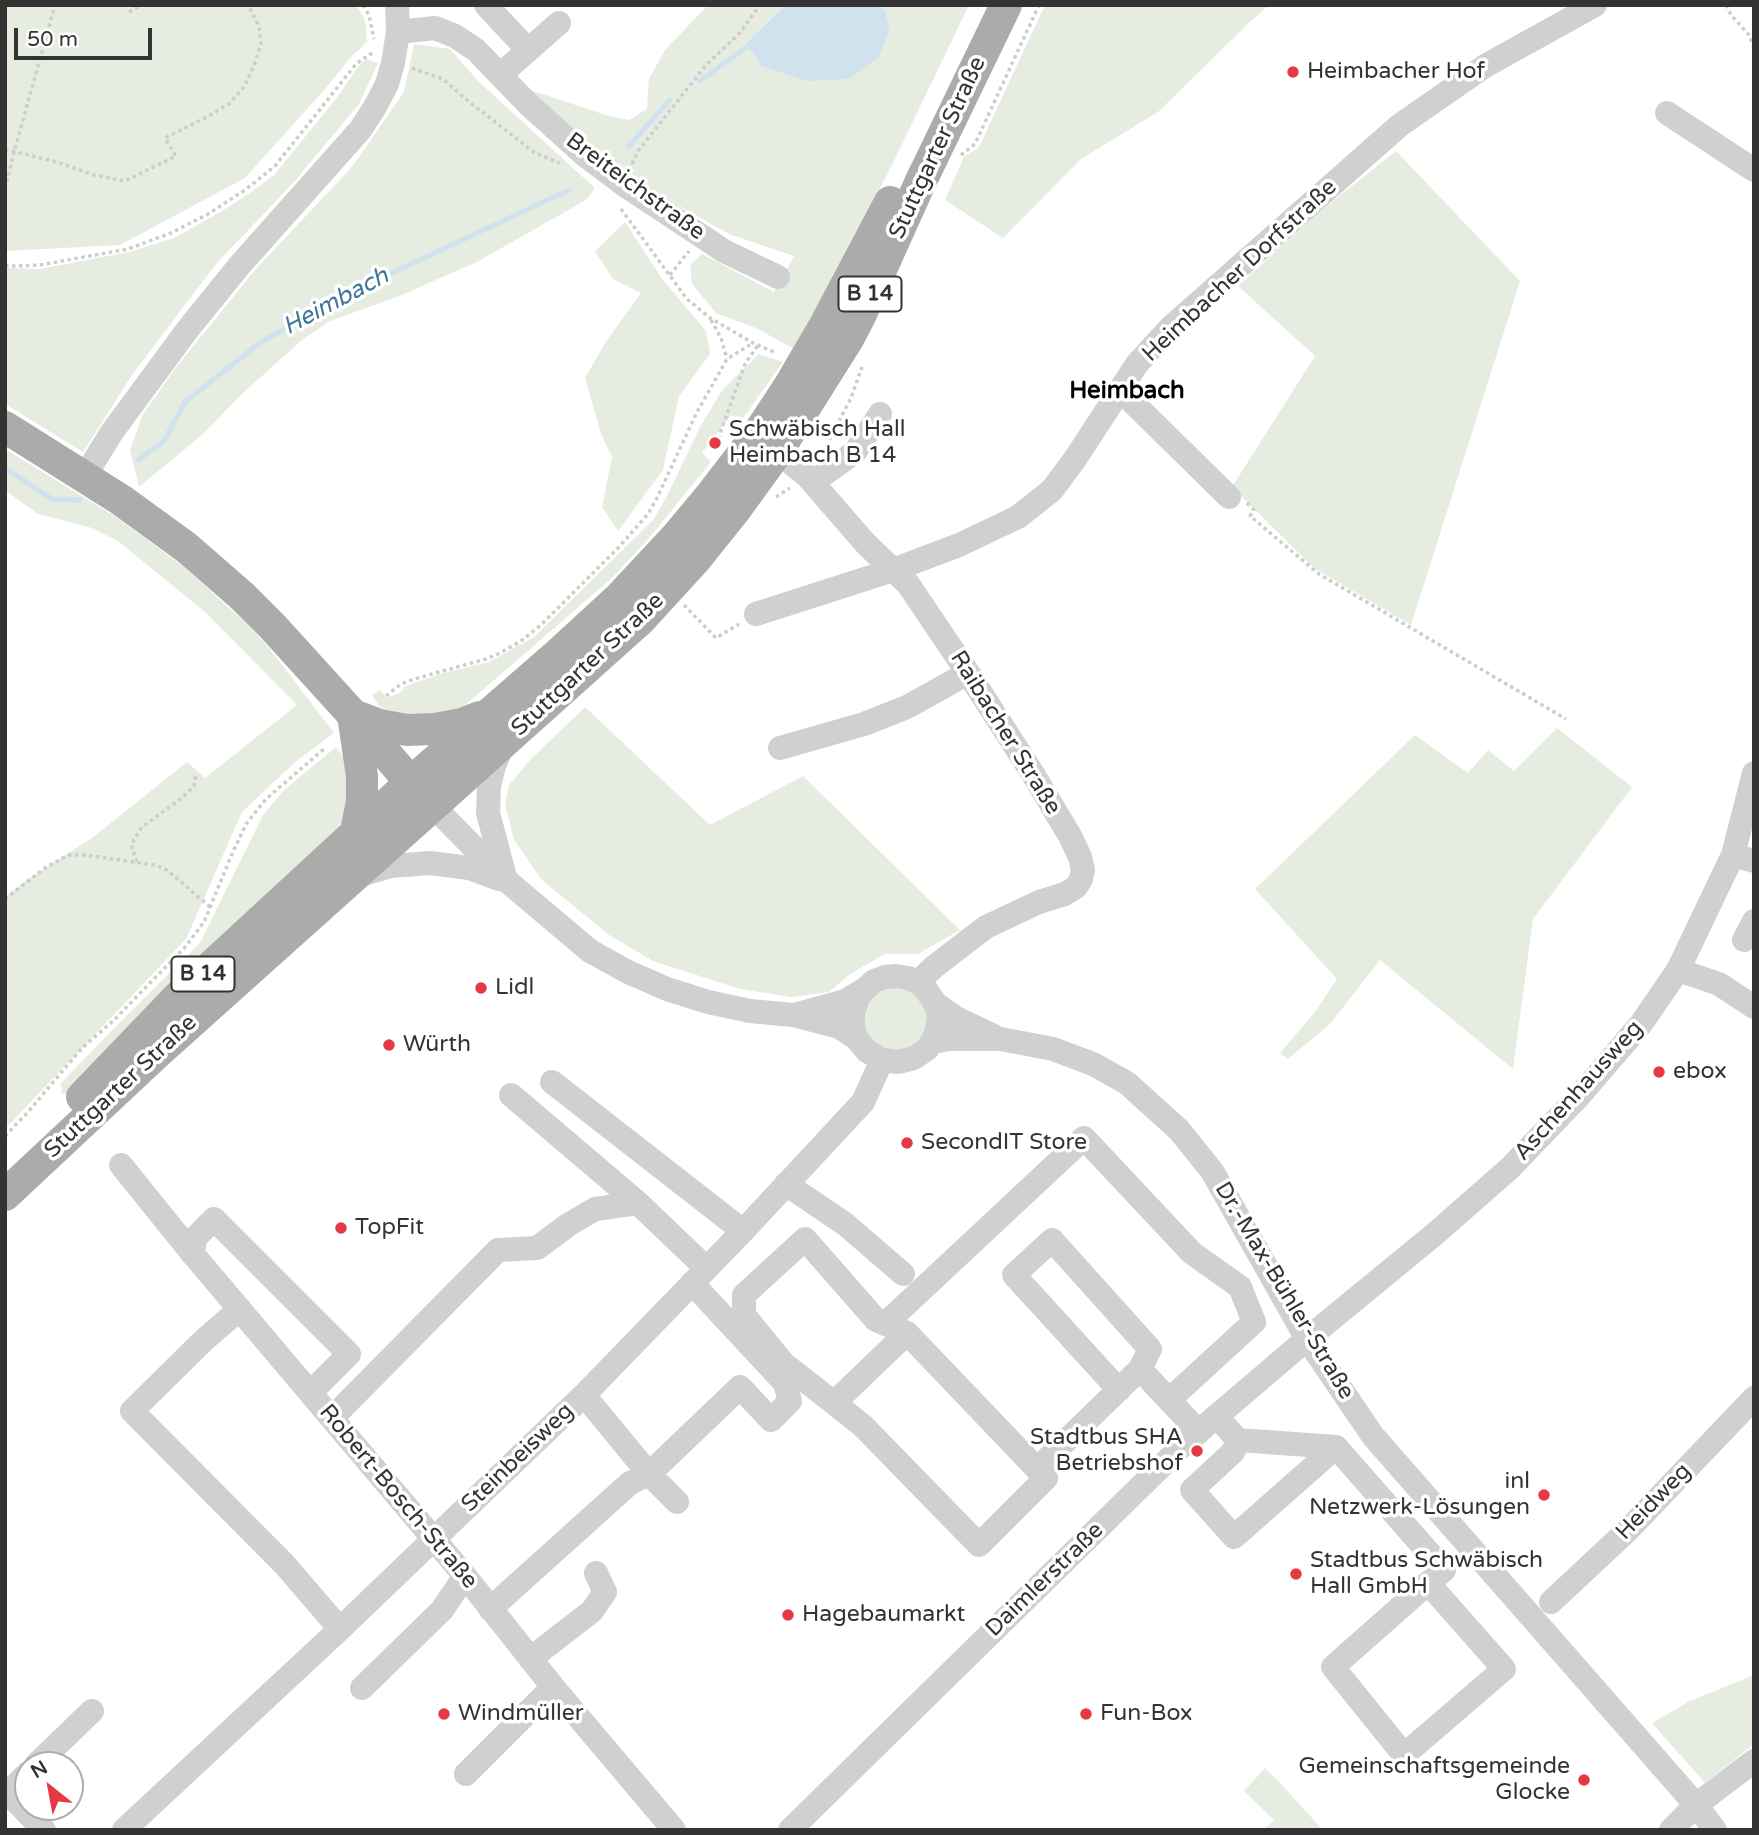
<!DOCTYPE html>
<html>
<head>
<meta charset="utf-8">
<style>
  body { margin:0 }
  #map { position:relative; width:1759px; height:1835px; overflow:hidden; background:#fff; font-family:"Varela Round",sans-serif }
  canvas { display:block }
  .frame { position:absolute; inset:0; border:7px solid #333; pointer-events:none }
  .north { position:absolute; left:14px; top:1751px; width:70px; height:70px; box-sizing:border-box; background:#fff; border:2px solid #adadad; border-radius:50%; rotate:329deg; font-size:19px; font-weight:700; line-height:28px; text-align:center; color:#333 }
  .north::after { content:''; display:block; margin:auto; width:24px; height:32px; background:#e63946; clip-path:polygon(50% 0,100% 100%,50% 72%,0 100%) }
  .scale { position:absolute; left:14px; top:28px; width:138px; height:32px; box-sizing:border-box; border:4px solid #333; border-top:0; padding-left:9px; font-size:21px; line-height:24px; white-space:nowrap; color:#333; -webkit-text-stroke:5px #fff; paint-order:stroke }
</style>
</head>
<body>
<div id="map">
<canvas width="1759" height="1835"></canvas>
<div class="frame"></div>
<div class="north">N</div>
<div class="scale">50 m</div>
</div>
<script>
const g = document.querySelector('canvas').getContext('2d');
g.lineJoin = 'round';
function fill(path, color) { g.fillStyle = color; g.fill(path, 'evenodd'); }
const poly = rows => new Path2D(rows.map(r => 'M' + r).join(''));
function strokePath(path, color, width, dash) { g.strokeStyle = color; g.lineWidth = width; g.lineCap = dash ? 'butt' : 'round'; g.setLineDash(dash || []); g.stroke(path); }
function drawText(font, color, halo, rows, align = 'center') {
  g.font = font + ' "Varela Round",sans-serif'; g.lineWidth = 7; g.setLineDash([]); g.textBaseline = 'middle'; g.strokeStyle = halo; g.fillStyle = color; for (const [text, x, y, turn = 0] of rows) {
    g.save(); g.translate(x, y); g.rotate((+turn || 0) * Math.PI / 180); g.textAlign = isNaN(turn) ? turn : align; if (halo) g.strokeText(text, 0, 0); g.fillText(text, 0, 0); g.restore();
  }
}
const green = poly([
  [5,5,356,5,365,19,367,42,350,58,325,89,245,178,120,245,5,251],
  [708,5,786,5,746,43,761,66,879,57,890,31,885,10,879,5,969,5,892,165,796,350,756,328,716,313,692,284,690,265,702,254,774,292,794,256,729,234,630,178,524,88,609,116,629,120,647,109,649,79,665,50],
  [1045,5,1269,5,1251,21,1158,112,1081,159,1003,238,945,200,964,157,979,147],
  [414,44,450,49,479,82,595,188,586,200,477,262,397,297,330,321,302,340,243,393,202,435,139,487,130,450,143,414,178,365,255,270,352,167,404,92],
  [366,59,378,63,359,104,293,183,216,264,132,375,83,452,5,404,5,268,40,269,129,252,174,238,222,211,247,195,274,175,336,99,357,68],
  [1396,151,1520,281,1411,625,1314,568,1232,487,1315,356,1238,286,1323,209],
  [625,222,663,280,706,331,710,354,679,396,663,470,618,531,602,507,612,457,601,434,585,378,607,340,641,293,613,279,595,251],
  [759,354,783,362,741,421,731,415,702,453,711,462,650,537,612,578,463,707,429,718,395,716,379,706,372,695,380,690,386,698,401,692,406,686,440,674,489,662,534,637,654,519,668,494,700,427,723,389],
  [5,449,116,517,184,567,248,625,270,649,334,733,294,763,242,812,186,939,5,1129,5,897,24,882,92,838,187,762,205,778,297,705,205,612,118,541,92,528,38,514,5,490],
  [585,707,710,825,803,776,960,930,918,954,885,954,850,974,829,992,791,997,740,989,653,961,609,935,542,880,514,840,505,804,509,785,530,760],
  [1557,728,1632,787,1533,919,1513,1069,1380,960,1330,1024,1288,1059,1280,1053,1315,1012,1337,979,1255,889,1415,735,1468,773,1488,750,1514,771],
  [336,747,345,759,350,771,346,816,329,840,71,1093,62,1094,61,1083,129,1013,200,943,263,815,284,790],
  [901,983,927,1001,927,1033,909,1048,898,1051,886,1050,876,1045,868,1036,863,1025,865,1002,871,993],
  [1754,1675,1754,1744,1705,1783,1652,1723,1688,1702],
  [1265,1768,1280,1783,1323,1830,1263,1830,1274,1820,1244,1791]
]);
const water = poly([
  [786,5,879,5,885,10,890,31,879,57,849,79,807,81,761,66,746,43]
]);
const stream = poly([
  [700,81,748,46],
  [628,147,670,100],
  [138,460,164,441,185,402,261,342,349,293,569,190],
  [5,468,52,499,80,500]
]);
const path = poly([
  [363,5,369,15,374,39],
  [1726,5,1731,15,1749,35,1754,48],
  [129,12,141,5],
  [412,68,443,79,468,101,535,153,560,163],
  [5,149,57,162,94,175,125,181,176,156,165,138,207,117,230,103,244,87,254,66,261,44,259,26,248,5],
  [961,155,975,144,1039,5],
  [632,164,638,151,683,94,707,64,738,35,760,5],
  [5,189,14,152,55,5],
  [621,209,687,299,710,318,753,343,776,353],
  [5,265,13,266,40,265,128,249,171,233,208,214,245,190,275,166,356,64,370,54,375,54],
  [670,275,689,251],
  [711,320,721,338,727,359],
  [718,439,745,364,758,345],
  [826,446,851,398,862,367],
  [776,497,790,488],
  [1247,503,1254,510,1250,516,1319,574,1566,719],
  [684,605,716,638,739,624],
  [386,696,401,684,414,679,486,659,500,653,521,641,541,625,619,547,648,514,657,498,697,412,727,359,753,343],
  [137,862,131,845,142,827,182,798,194,786,196,774],
  [5,899,45,868,68,855,86,855,155,865,167,870,210,907],
  [5,1136,28,1112,82,1048,113,1021,186,946,204,922,232,854,246,824,266,799,324,749]
]);
const minor = poly([
  [486,5,527,49],
  [398,32,435,28,455,36,476,50,527,103,587,157,623,184,724,251,778,277],
  [500,75,559,23],
  [1667,113,1754,170],
  [1120,390,1229,497],
  [777,452,807,476,866,544,908,584,968,673,1033,774,1070,836,1080,857,1083,870,1081,879,1076,887,1065,894,1039,902,986,927,935,966,918,982],
  [85,476,112,432,188,329,239,266,360,130,375,107,387,84,393,63,398,32,397,5],
  [813,482,855,452,880,414],
  [756,614,893,570,959,545,1018,517,1052,490,1075,459,1137,364,1170,328,1400,125,1485,66,1595,5],
  [503,745,494,766,489,786,488,813,505,877],
  [780,748,864,724,907,707,968,673],
  [421,794,507,881,590,951,628,972,667,989,708,1002,750,1011,793,1015,839,1027,856,1038],
  [1733,855,1754,861],
  [357,876,391,866,430,863,469,868,499,879],
  [1744,940,1754,921],
  [1678,970,1719,984,1754,1007],
  [935,1003,939,1016,937,1030,932,1042,927,1049,914,1058,898,1062,882,1060,867,1051,856,1038,853,1029,853,1012,859,995,874,981,885,977,896,976,908,978,918,982,925,988,935,1003,956,1018,994,1036],
  [794,1015,845,1001,865,989],
  [932,1042,951,1039,1001,1039,1053,1049,1093,1064,1127,1083,1179,1130,1212,1171,1307,1339,1373,1436,1696,1805,1715,1830],
  [552,1082,743,1231],
  [511,1095,638,1203],
  [121,1165,192,1253,465,1576,553,1687,674,1830],
  [786,1184,845,1224,903,1274],
  [192,1253,196,1237,214,1219,349,1354,311,1392],
  [240,1309,204,1340,132,1411,285,1565,340,1629],
  [885,1324,1084,1138,1192,1253,1240,1287,1254,1322,1169,1400],
  [907,1333,834,1403,863,1426,979,1545,1046,1478,1037,1469],
  [1119,1390,1014,1275,1052,1240,1150,1349,1140,1369],
  [584,1395,649,1474,677,1502],
  [834,1403,784,1364,744,1315,744,1295,805,1239,876,1320,907,1333,1037,1469,1140,1369,1199,1432],
  [1216,1416,1238,1440,1336,1447,1444,1570,1428,1583,1333,1667,1404,1755,1504,1669,1428,1583],
  [332,1418,498,1250,537,1248,568,1225,595,1209,638,1203,706,1268],
  [1238,1440,1233,1452,1192,1490,1234,1537,1336,1447],
  [1551,1602,1629,1529,1754,1398],
  [490,1609,630,1483,649,1474,740,1387,771,1420,790,1401,785,1383,692,1283],
  [530,1659,592,1611,605,1592,596,1573],
  [362,1688,442,1610,465,1576],
  [36,1765,92,1711],
  [28,1773,8,1793,44,1830],
  [466,1774,553,1687],
  [124,1830,340,1629,584,1395,743,1231,863,1102,882,1060],
  [790,1830,1184,1444,1307,1339,1436,1233,1510,1168,1580,1095,1641,1024,1678,970,1733,855,1754,773],
  [1671,1830,1696,1805,1754,1761]
]);
const major = poly([
  [5,427,121,500,187,548,242,596,273,627,353,715,379,725,407,730,435,729,462,724,480,717],
  [353,715,362,776,362,801,356,832],
  [364,728,400,770],
  [82,1097,178,997,411,782,558,654,620,597,676,537,711,495,757,435,788,388,825,325,890,202],
  [5,1195,158,1052,641,619,695,560,735,510,777,452,848,339,861,314,920,183,1006,5]
]);
const markers = [
  [1293,72,7,"#e63946"],
  [715,443,7,"#e63946"],
  [481,988,7,"#e63946"],
  [389,1045,7,"#e63946"],
  [1659,1072,7,"#e63946"],
  [907,1143,7,"#e63946"],
  [341,1228,7,"#e63946"],
  [1197,1451,7,"#e63946"],
  [1544,1495,7,"#e63946"],
  [1296,1574,7,"#e63946"],
  [788,1615,7,"#e63946"],
  [444,1714,7,"#e63946"],
  [1086,1714,7,"#e63946"],
  [1584,1780,7,"#e63946"]
];
const shields = [
  [870,294,63],
  [203,974,63]
];
const shieldNames = [
  ["B 14",870,294],
  ["B 14",203,974]
];
const poiNames = [
  ["Heimbacher Hof",1307,72],
  ["Schwäbisch Hall",729,430],
  ["Heimbach B 14",729,456],
  ["Lidl",495,988],
  ["Würth",403,1045],
  ["ebox",1673,1072],
  ["SecondIT Store",921,1143],
  ["TopFit",355,1228],
  ["Stadtbus SHA",1183,1438,"right"],
  ["Betriebshof",1183,1464,"right"],
  ["inl",1530,1482,"right"],
  ["Netzwerk-Lösungen",1530,1508,"right"],
  ["Stadtbus Schwäbisch",1310,1561],
  ["Hall GmbH",1310,1587],
  ["Hagebaumarkt",802,1615],
  ["Windmüller",458,1714],
  ["Fun-Box",1100,1714],
  ["Gemeinschaftsgemeinde",1570,1767,"right"],
  ["Glocke",1570,1793,"right"]
];
const streetNames = [
  ["Stuttgarter Straße",938,148,-65],
  ["Breiteichstraße",635,187,36],
  ["Heimbacher Dorfstraße",1240,271,-43],
  ["Stuttgarter Straße",588,665,-43],
  ["Raibacher Straße",1005,733,58],
  ["Stuttgarter Straße",121,1087,-43],
  ["Aschenhausweg",1579,1091,-48],
  ["Dr.-Max-Bühler-Straße",1284,1291,59],
  ["Steinbeisweg",518,1458,-44],
  ["Robert-Bosch-Straße",398,1497,50],
  ["Heidweg",1654,1502,-46],
  ["Daimlerstraße",1045,1580,-44]
];
const waterNames = [
  ["Heimbach",336,302,-28]
];
const neighbourhoodNames = [
  ["Heimbach",1127,392]
];
fill(green, '#e6ecdf');
fill(water, '#cfe2ee');
strokePath(stream, '#cfe2ee', 5);
strokePath(path, '#cdcdcd', 3.5, [3.5, 3.5]);
strokePath(minor, '#d0d0d0', 24);
strokePath(major, '#ababab', 32);
for (const [x, y, r, color] of markers) { const dot = new Path2D(); dot.arc(x, y, r, 0, 2 * Math.PI); g.fillStyle = color; g.fill(dot); strokePath(dot, '#fff', 2.5); }
for (const [x, y, w] of shields) { const box = new Path2D(); box.roundRect(x - w / 2, y - 17.5, w, 35, 5); g.fillStyle = '#fff'; g.fill(box); strokePath(box, '#333', 2); }
drawText('bold 21px', '#333', null, shieldNames);
drawText('23px', '#333', '#fff', poiNames, 'left');
drawText('23px', '#333', '#fff', streetNames);
drawText('italic 24px', '#3f7597', '#fff', waterNames);
drawText('bold 24px', '#000', '#fff', neighbourhoodNames);
</script>
</body>
</html>
